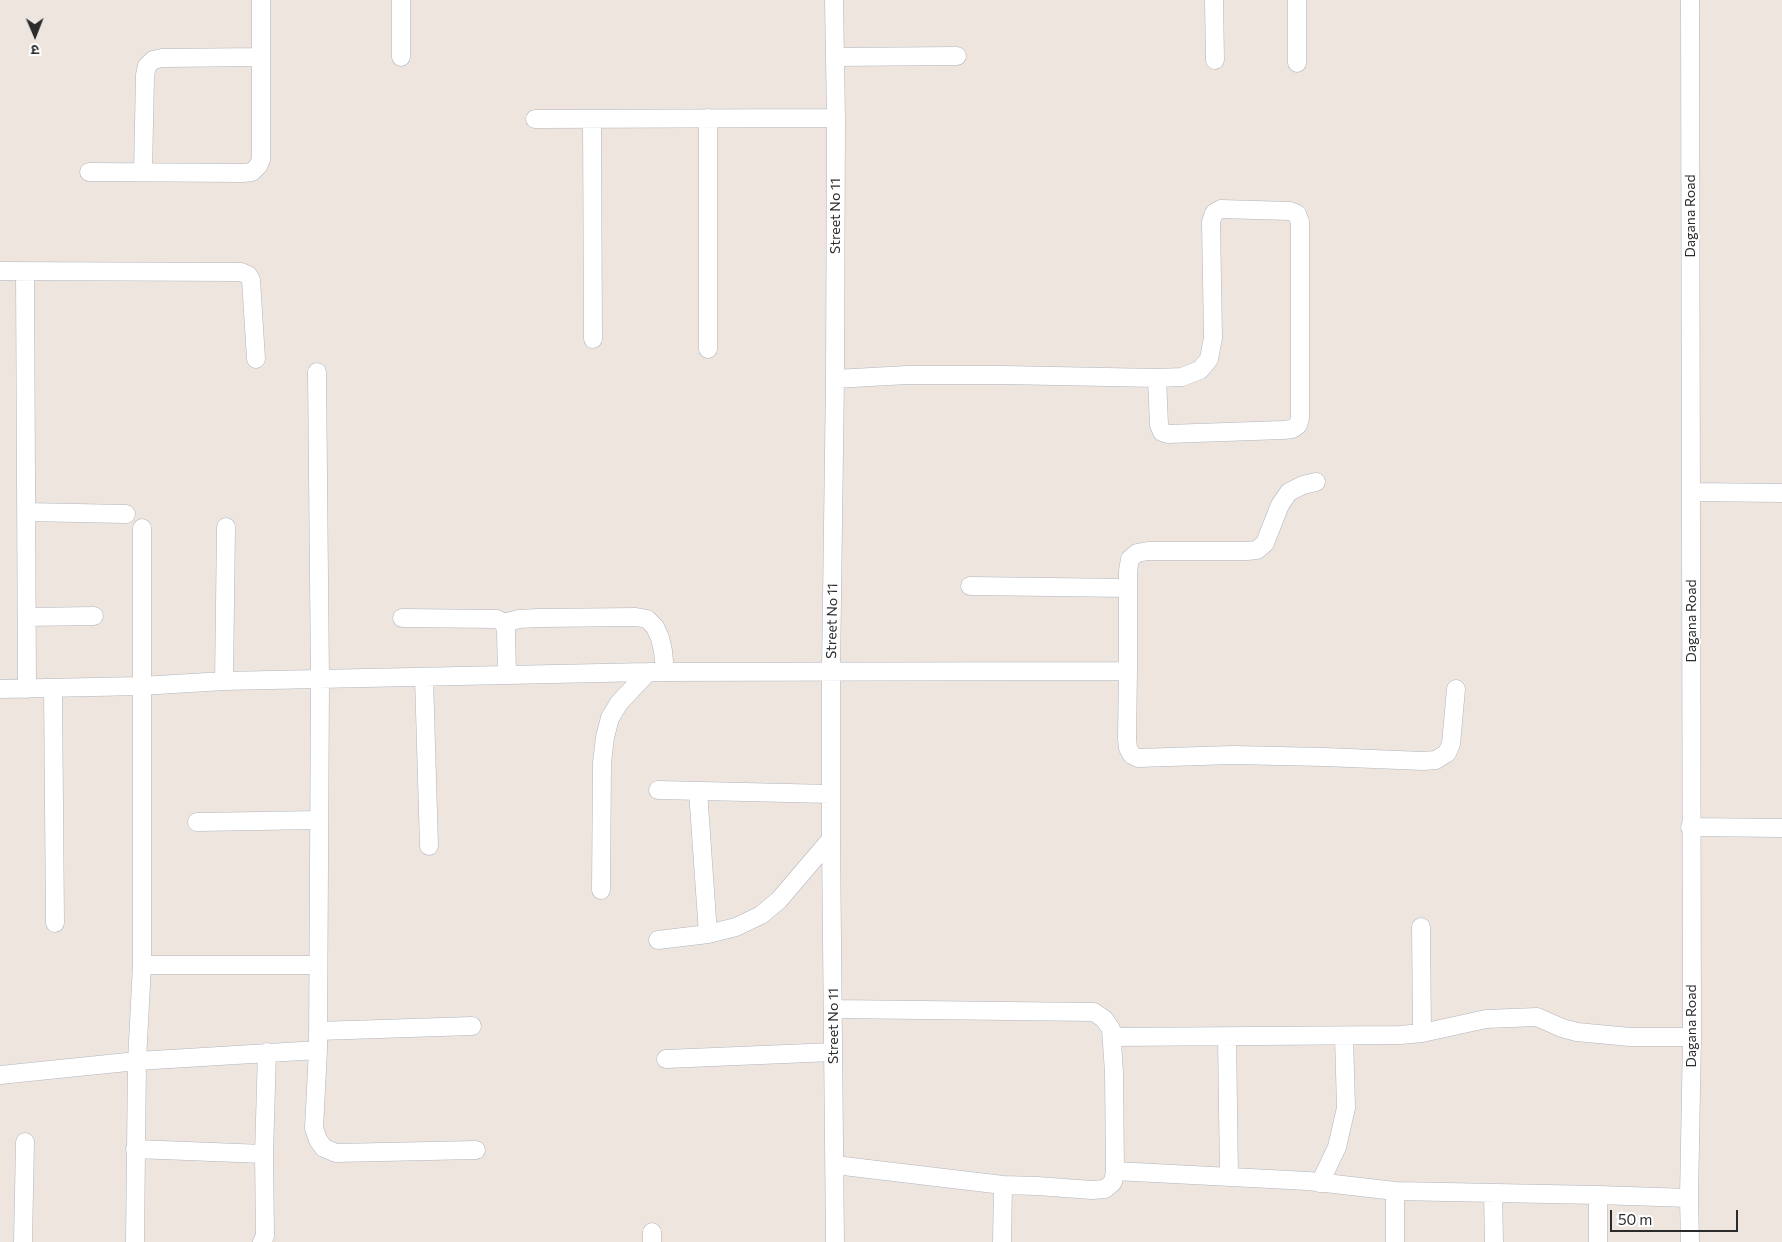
<!DOCTYPE html>
<html>
<head>
<meta charset="utf-8">
<style>
  body { margin:0 }
  #map { position:relative; width:1782px; height:1242px; overflow:hidden; background:#ede5de; font-family:Commissioner,"Noto Sans Devanagari",sans-serif }
  canvas { display:block }
  .north { position:absolute; left:10px; top:10px; width:50px; height:50px; -webkit-text-stroke:4px #fff; paint-order:stroke; rotate:179deg; font-size:14px; font-weight:700; line-height:20px; text-align:center; color:#2b2b2b }
  .north::after { content:''; display:block; margin:auto; width:18px; height:22px; background:#2b2b2b; clip-path:polygon(50% 0,100% 100%,50% 72%,0 100%) }
  .scale { position:absolute; left:1610px; top:1210px; width:128px; height:22px; box-sizing:border-box; border:2px solid #2b2b2b; border-top:0; padding-left:6px; font-size:15px; line-height:18px; white-space:nowrap; color:#2b2b2b; -webkit-text-stroke:4px #fff; paint-order:stroke }
</style>
</head>
<body>
<div id="map">
<canvas width="1782" height="1242"></canvas>
<div class="north">उ</div>
<div class="scale">50 m</div>
</div>
<script>
const g = document.querySelector('canvas').getContext('2d');
g.lineJoin = 'round';
const poly = rows => new Path2D(rows.map(r => 'M' + r).join(''));
function strokePath(path, color, width, dash) { g.strokeStyle = color; g.lineWidth = width; g.lineCap = dash ? 'butt' : 'round'; g.setLineDash(dash || []); g.stroke(path); }
function drawText(font, color, halo, rows, align = 'center') {
  g.font = font + ' Commissioner,sans-serif'; g.lineWidth = 4; g.setLineDash([]); g.textBaseline = 'middle'; g.strokeStyle = halo; g.fillStyle = color; for (const [text, x, y, turn = 0] of rows) {
    g.save(); g.translate(x, y); g.rotate((+turn || 0) * Math.PI / 180); g.textAlign = isNaN(turn) ? turn : align; if (halo) g.strokeText(text, 0, 0); g.fillText(text, 0, 0); g.restore();
  }
}
const minor = poly([
  [401,0,401,57],
  [834,0,836,118,835,379,831,671,831,839,835,1242],
  [1214,0,1215,60],
  [1297,0,1297,63],
  [835,57,957,56],
  [535,119,836,118],
  [592,119,593,339],
  [89,172,243,173,252,172,258,166,261,160,261,0],
  [143,172,145,75,147,66,153,60,162,58,261,57],
  [0,271,241,272,248,275,251,280,256,359],
  [25,272,27,689],
  [708,349,708,118],
  [317,372,320,680,318,1050,314,1128,318,1140,324,1148,336,1153,476,1150],
  [835,379,907,375,1003,375,1157,378,1182,377,1200,370,1209,359,1213,338,1211,222,1214,213,1221,209,1290,211,1297,214,1300,222,1300,418,1298,425,1292,429,1283,430,1168,434,1162,432,1159,425,1157,378],
  [1691,492,1782,493],
  [27,512,126,514],
  [970,586,1128,588],
  [27,617,94,616],
  [402,618,497,619,504,623,506,631,507,675],
  [504,623,519,619,538,618,636,617,647,619,655,627,660,638,663,651,665,672],
  [1128,671,1128,571,1130,559,1137,553,1148,551,1247,551,1257,550,1265,543,1280,505,1289,492,1303,485,1316,482],
  [424,677,429,846],
  [224,681,226,527],
  [0,689,141,686,224,681,648,672,1128,671,1127,739,1128,748,1132,755,1138,758,1233,755,1324,757,1423,761,1436,760,1447,753,1451,744,1456,689],
  [53,689,55,923],
  [658,790,831,794],
  [698,791,708,934],
  [197,822,319,820],
  [1690,827,1782,828],
  [601,890,602,763,605,737,610,718,619,703,648,672],
  [1421,927,1422,1033],
  [658,940,708,934,736,927,761,915,779,900,831,839],
  [142,965,318,965],
  [834,1009,1094,1012,1104,1019,1111,1029,1114,1072,1115,1171,1113,1182,1105,1189,1092,1190,1037,1186,1003,1185,1002,1242],
  [318,1031,472,1026],
  [1112,1037,1400,1035,1422,1033,1486,1019,1537,1017,1562,1028,1577,1032,1630,1037,1692,1037],
  [1227,1037,1229,1177],
  [666,1059,833,1052],
  [0,1075,137,1061,318,1050],
  [135,1149,264,1154],
  [835,1165,1003,1185],
  [1115,1171,1308,1181,1395,1191],
  [1320,1183,1337,1147,1346,1108,1344,1036],
  [1493,1193,1494,1242],
  [23,1242,25,1142],
  [135,1242,137,1061,142,965,142,528],
  [262,1242,265,1236,264,1154,267,1052],
  [652,1242,652,1232],
  [1395,1242,1395,1191,1598,1195,1689,1198],
  [1598,1242,1598,1195],
  [1690,1242,1689,1198,1692,1037,1690,0]
]);
const streetNames = [
  ["Street No 11",835,216,-90],
  ["Dagana Road",1690,216,-90],
  ["Street No 11",832,621,-89],
  ["Dagana Road",1691,621,-90],
  ["Street No 11",833,1026,-90],
  ["Dagana Road",1691,1026,-90]
];
strokePath(minor, '#b1b5be', 19);
strokePath(minor, '#fff', 18);
drawText('14px', '#2b2b2b', '#fff', streetNames);
</script>
</body>
</html>
